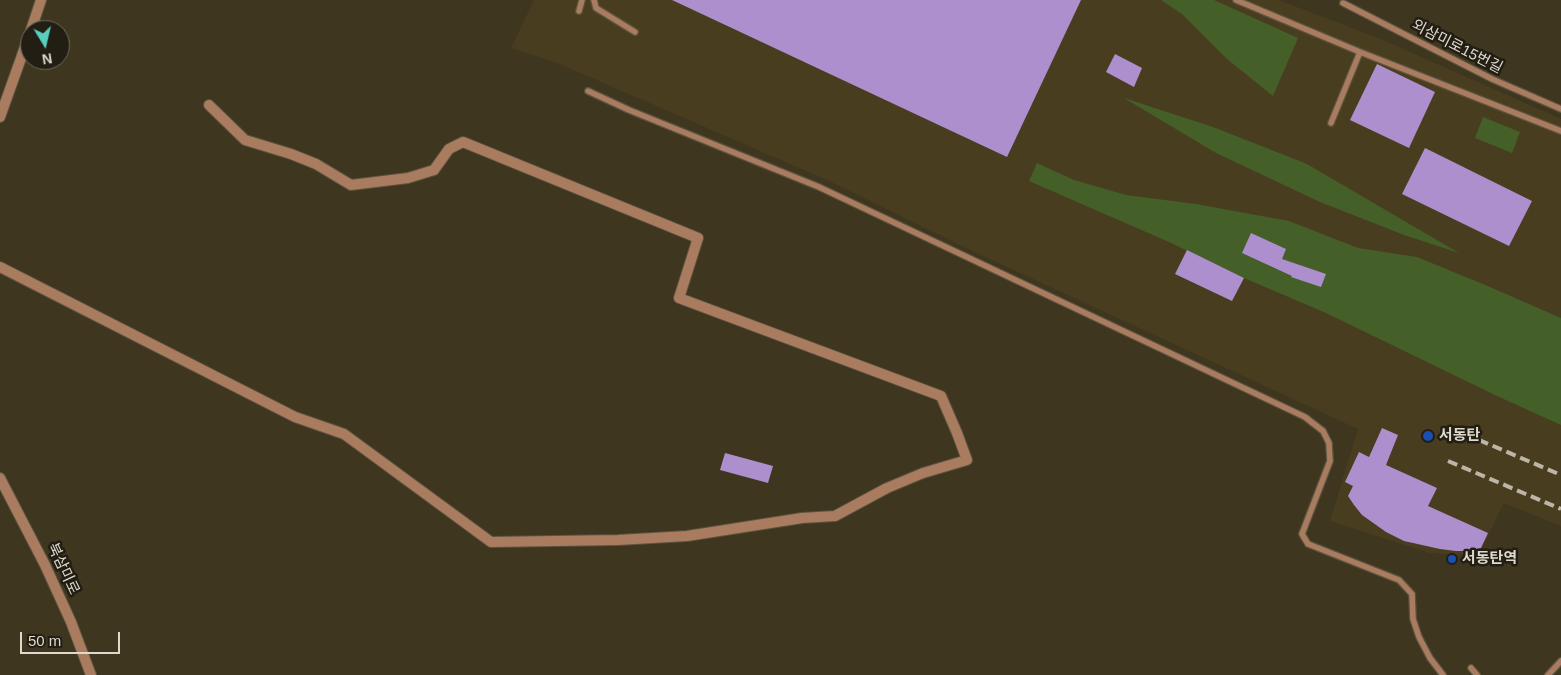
<!DOCTYPE html>
<html>
<head>
<meta charset="utf-8">
<style>
  body { margin:0 }
  #map { position:relative; width:1561px; height:675px; overflow:hidden; background:#3f3620; font-family:Helvetica,sans-serif }
  canvas { display:block }
  .north { position:absolute; left:20px; top:20px; width:50px; height:50px; box-sizing:border-box; background:#221e14; border:1px solid #6d695e; border-radius:50%; rotate:171deg; font-size:14px; font-weight:700; line-height:20px; text-align:center; color:#ded9cc }
  .north::after { content:''; display:block; margin:auto; width:18px; height:22px; background:#58cebf; clip-path:polygon(50% 0,100% 100%,50% 72%,0 100%) }
  .scale { position:absolute; left:20px; top:632px; width:100px; height:22px; box-sizing:border-box; border:2px solid #ded9cc; border-top:0; padding-left:6px; font-size:15px; line-height:18px; white-space:nowrap; color:#ded9cc; -webkit-text-stroke:4px #221e14; paint-order:stroke }
</style>
</head>
<body>
<div id="map">
<canvas width="1561" height="675"></canvas>
<div class="north">N</div>
<div class="scale">50 m</div>
</div>
<script>
const g = document.querySelector('canvas').getContext('2d');
g.lineJoin = 'round';
function fill(path, color) { g.fillStyle = color; g.fill(path, 'evenodd'); }
const poly = rows => new Path2D(rows.map(r => 'M' + r).join(''));
function strokePath(path, color, width, dash) { g.strokeStyle = color; g.lineWidth = width; g.lineCap = dash ? 'butt' : 'round'; g.setLineDash(dash || []); g.stroke(path); }
function drawText(font, color, halo, rows, align = 'center') {
  g.font = font + ' Helvetica,"Noto Sans KR",sans-serif'; g.lineWidth = 5; g.setLineDash([]); g.textBaseline = 'middle'; g.strokeStyle = halo; g.fillStyle = color; for (const [text, x, y, turn = 0] of rows) {
    g.save(); g.translate(x, y); g.rotate((+turn || 0) * Math.PI / 180); g.textAlign = isNaN(turn) ? turn : align; if (halo) g.strokeText(text, 0, 0); g.fillText(text, 0, 0); g.restore();
  }
}
const built = poly([
  [534,0,1279,0,1383,40,1561,119,1561,526,1504,503,1478,556,1430,553,1330,521,1358,429,966,248,827,180,555,62,511,48]
]);
const green = poly([
  [1161,0,1214,0,1298,38,1273,96,1227,59,1182,14],
  [1124,98,1213,127,1307,164,1459,253,1404,235,1320,202,1216,153],
  [1483,117,1520,132,1512,153,1475,138],
  [1037,163,1074,180,1126,195,1196,204,1289,221,1358,248,1417,257,1490,287,1561,318,1561,425,1497,396,1326,313,1244,278,1169,242,1029,181]
]);
const building = poly([
  [672,0,1081,0,1007,157],
  [1115,54,1142,68,1134,87,1106,72],
  [1377,64,1435,92,1409,148,1350,120],
  [1425,148,1532,201,1509,246,1402,194],
  [1251,233,1286,249,1282,259,1326,274,1321,287,1291,277,1292,276,1242,253],
  [1187,250,1244,278,1232,301,1175,274],
  [1382,428,1398,435,1386,465,1437,488,1428,506,1488,533,1481,548,1469,551,1456,551,1440,549,1404,541,1386,532,1362,515,1354,505,1348,496,1353,486,1345,482,1359,452,1369,457],
  [725,453,773,466,768,483,720,470]
]);
const service = poly([
  [594,0,596,8,635,32],
  [1236,0,1360,52,1561,131],
  [1343,3,1492,79,1561,109],
  [579,11,582,0],
  [588,91,629,110,819,187,1305,417,1323,431,1329,443,1330,461,1302,534,1308,544,1399,580,1412,594,1413,619,1419,637,1430,658,1443,675],
  [1331,123,1360,52],
  [1471,668,1477,675],
  [1548,675,1561,661]
]);
const minor = poly([
  [31,30,41,0],
  [0,117,30,33],
  [0,267,295,417,344,434,491,542,618,540,687,536,802,518,835,516,887,488,923,473,967,460,957,433,941,396,679,298,698,238,463,142,449,149,434,170,408,178,351,185,316,164,291,154,245,140,209,105]
]);
const tertiary = poly([
  [0,478,45,565,71,622,91,675]
]);
const rail = poly([
  [1465,434,1561,475],
  [1448,461,1561,509]
]);
const markers = [
  [1428,436,6,"#1a4fb4"],
  [1452,559,5,"#1a4fb4"]
];
const streetNames = [
  ["외삼미로15번길",1457,47,27],
  ["북삼미로",63,569,65]
];
const poiNames = [
  ["서동탄",1439,436],
  ["서동탄역",1462,559]
];
fill(built, '#493d20');
fill(green, '#455f28');
fill(building, '#ad8fce');
strokePath(service, '#5c533f', 8);
strokePath(minor, '#5c533f', 12);
strokePath(tertiary, '#5c533f', 12);
strokePath(service, '#a97c5f', 5.5);
strokePath(minor, '#a97c5f', 10);
strokePath(tertiary, '#a97c5f', 10);
strokePath(rail, '#bcb6a7', 4, [10, 5]);
for (const [x, y, r, color] of markers) { const dot = new Path2D(); dot.arc(x, y, r, 0, 2 * Math.PI); g.fillStyle = color; g.fill(dot); strokePath(dot, '#221e14', 2); }
drawText('15px', '#ded9cc', '#221e14', streetNames);
drawText('bold 15px', '#ded9cc', '#221e14', poiNames, 'left');
</script>
</body>
</html>
